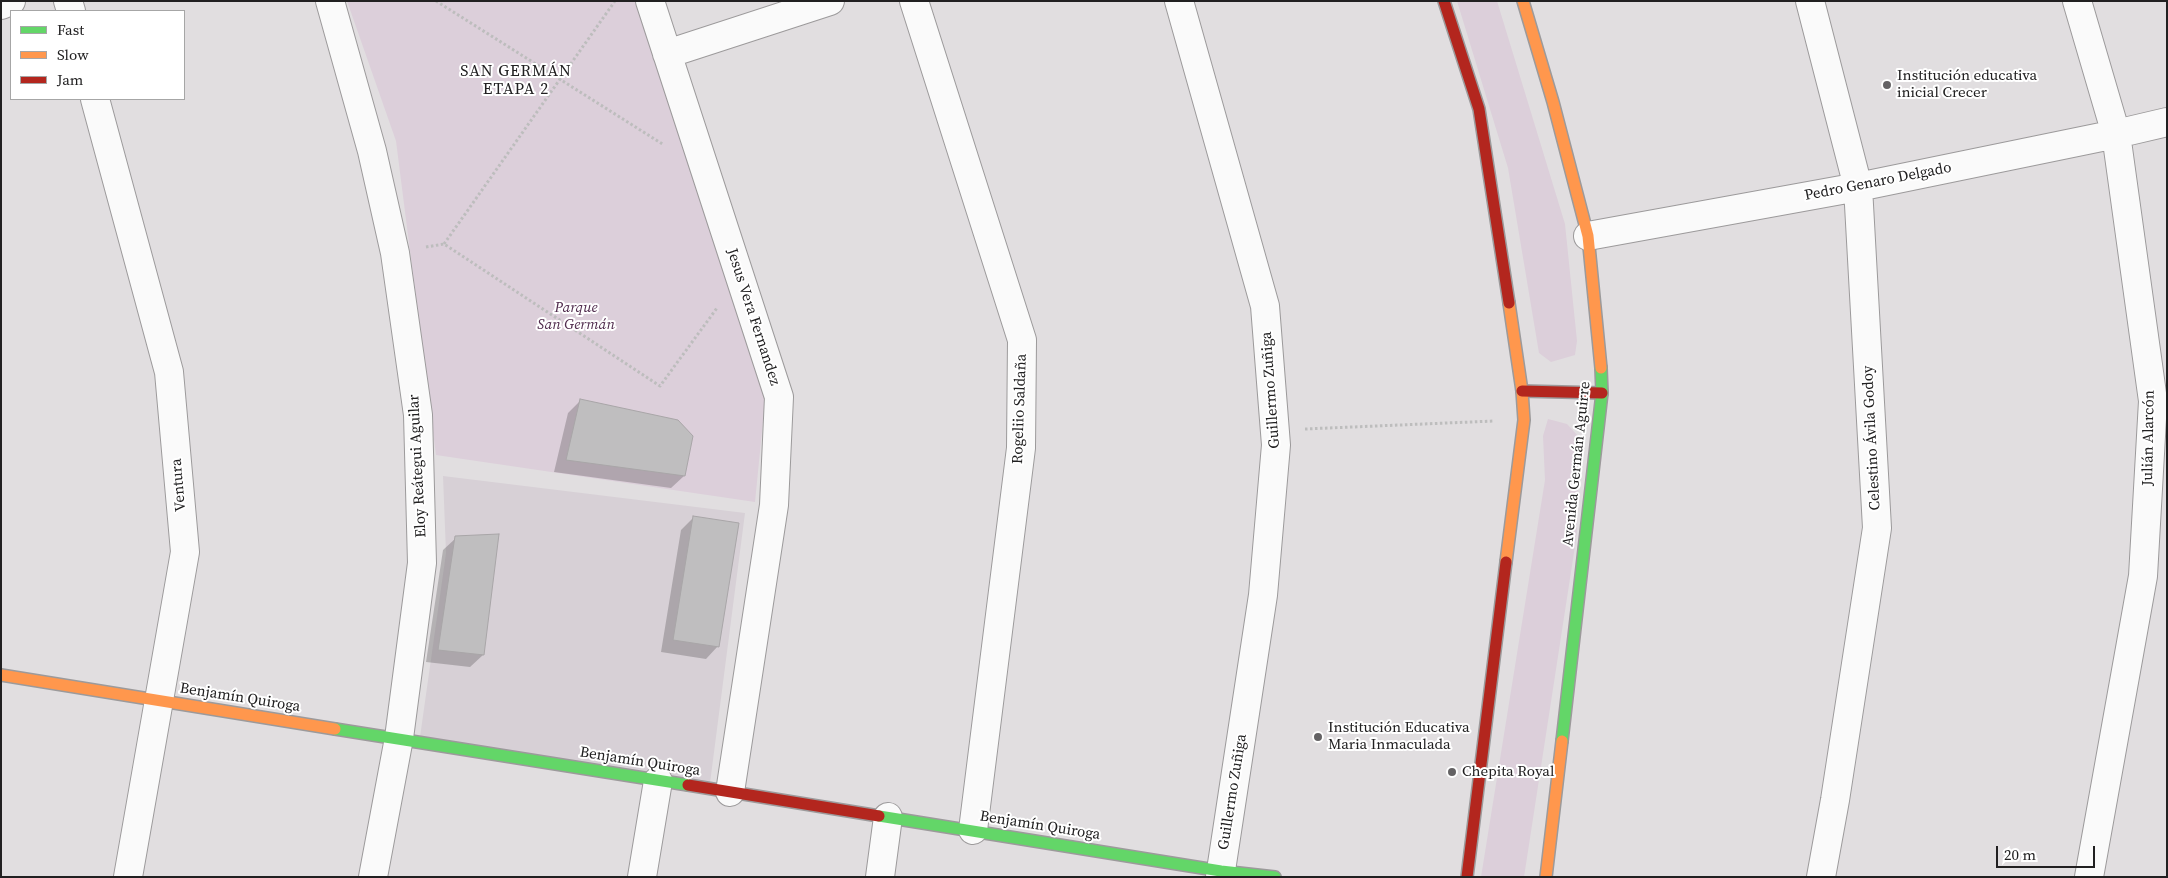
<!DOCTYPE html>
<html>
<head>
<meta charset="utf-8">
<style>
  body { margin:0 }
  #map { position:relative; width:2168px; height:878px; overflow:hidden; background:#e1dee0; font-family:"Source Serif 4",serif }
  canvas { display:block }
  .frame { position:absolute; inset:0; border:2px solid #212021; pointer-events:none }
  .legend { position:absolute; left:10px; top:10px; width:175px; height:90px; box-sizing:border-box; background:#fff; border:1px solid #a6a6a6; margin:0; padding:6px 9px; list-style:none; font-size:15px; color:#212021 }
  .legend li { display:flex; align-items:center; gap:10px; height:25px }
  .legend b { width:25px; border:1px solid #a6a6a6 }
  .scale { position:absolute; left:1996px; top:846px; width:99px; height:22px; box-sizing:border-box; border:2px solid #212021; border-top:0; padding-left:6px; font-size:15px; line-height:18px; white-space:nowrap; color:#212021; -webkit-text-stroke:4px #fff; paint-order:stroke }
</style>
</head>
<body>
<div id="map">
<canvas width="2168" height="878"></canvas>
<div class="frame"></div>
<ul class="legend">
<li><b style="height:6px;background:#63d668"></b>Fast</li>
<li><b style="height:6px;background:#ff974d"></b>Slow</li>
<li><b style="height:6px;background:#b3261e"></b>Jam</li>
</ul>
<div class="scale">20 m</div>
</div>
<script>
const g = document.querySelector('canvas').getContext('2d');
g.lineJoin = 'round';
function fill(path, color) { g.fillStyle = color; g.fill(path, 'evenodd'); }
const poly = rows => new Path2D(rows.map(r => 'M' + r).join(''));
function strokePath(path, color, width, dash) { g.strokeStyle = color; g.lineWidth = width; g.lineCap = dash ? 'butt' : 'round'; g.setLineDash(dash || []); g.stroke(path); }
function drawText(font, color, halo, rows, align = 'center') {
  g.font = font + ' "Source Serif 4",serif'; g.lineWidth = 4; g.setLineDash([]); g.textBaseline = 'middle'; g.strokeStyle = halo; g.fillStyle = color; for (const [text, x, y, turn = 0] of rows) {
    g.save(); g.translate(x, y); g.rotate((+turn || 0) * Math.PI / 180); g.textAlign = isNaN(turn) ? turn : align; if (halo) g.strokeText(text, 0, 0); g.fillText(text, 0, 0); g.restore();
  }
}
const built = poly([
  [443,476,745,513,710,783,420,737,446,553]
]);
const green = poly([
  [347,1,637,1,766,391,755,502,436,455,396,141],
  [1457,1,1497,1,1565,224,1577,341,1575,355,1551,362,1539,353,1508,168],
  [1548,419,1567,424,1579,437,1577,533,1524,877,1481,877,1545,480,1543,436]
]);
const shadow = poly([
  [581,400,684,476,671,488,554,472,568,413],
  [693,518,718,646,706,659,661,652,681,530],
  [456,538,483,655,470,667,426,662,443,550]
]);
const building = poly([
  [580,399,678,420,693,436,685,476,566,460,580,399],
  [693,516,739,523,719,647,673,640,693,516],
  [499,534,484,655,438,650,455,536,499,534]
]);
const path = poly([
  [436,1,664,145],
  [444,244,615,1],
  [426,247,444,244,660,386,717,308],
  [1305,429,1494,421]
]);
const street = poly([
  [68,1,71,11],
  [330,1,372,151,395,253,418,415,422,563,399,738,373,877],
  [650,1,779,397,774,505,730,792],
  [914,1,1022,340,1021,448,973,830],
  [1179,1,1265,306,1276,445,1263,595,1220,877],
  [1810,1,1858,187,1877,528,1835,800,1821,877],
  [2077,1,2116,134,2153,401,2143,576,2089,877],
  [1,5,11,1],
  [667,54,830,1],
  [95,99,169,372,185,552,128,877],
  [1588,236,1858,187,2116,134,2167,122],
  [642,877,658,781],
  [880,877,888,817]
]);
const fast = poly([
  [335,729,688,785],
  [1562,741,1602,393,1601,368],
  [879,816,1221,871,1275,877]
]);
const slow = poly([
  [1523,1,1553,102,1588,236,1601,368],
  [1506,562,1524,420,1522,391,1509,303],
  [1,675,335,729],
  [1546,877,1562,741]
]);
const jam = poly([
  [1444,1,1479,109,1509,303],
  [1522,391,1602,393],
  [688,785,879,816],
  [1467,877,1506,562]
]);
const markers = [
  [1887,85,5,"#646264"],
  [1318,737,5,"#646264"],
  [1452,772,5,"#646264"]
];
const poiNames = [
  ["Institución educativa",1897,76],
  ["inicial Crecer",1897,93],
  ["Institución Educativa",1328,728],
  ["Maria Inmaculada",1328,745],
  ["Chepita Royal",1462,772]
];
const streetNames = [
  ["Pedro Genaro Delgado",1878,182,-11],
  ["Jesus Vera Fernandez",753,317,72],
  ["Guillermo Zuñiga",1271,390,-94],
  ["Rogeliio Saldaña",1020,409,-88],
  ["Celestino Ávila Godoy",1872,438,-93],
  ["Julián Alarcón",2149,438,-89],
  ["Avenida Germán Aguirre",1577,464,-84],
  ["Eloy Reátegui Aguilar",418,466,-93],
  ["Ventura",179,485,-95],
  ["Benjamín Quiroga",240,698,9],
  ["Benjamín Quiroga",640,762,9],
  ["Guillermo Zuñiga",1233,792,-81],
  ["Benjamín Quiroga",1040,826,9]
];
const parkNames = [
  ["Parque",576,308],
  ["San Germán",576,325]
];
const neighbourhoodNames = [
  ["SAN GERMÁN",516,72],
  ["ETAPA 2",516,90]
];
fill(built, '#d7d0d6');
fill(green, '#dccfda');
fill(shadow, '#0003');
fill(building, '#bfbebf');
strokePath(building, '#a9a6a8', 1);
strokePath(street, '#9c9a9b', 30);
strokePath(fast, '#9c9a9b', 14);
strokePath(slow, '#9c9a9b', 14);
strokePath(jam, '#9c9a9b', 14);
strokePath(path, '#bdbdbd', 3, [2.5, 2.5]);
strokePath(street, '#fafafa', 28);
strokePath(fast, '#63d668', 11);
strokePath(slow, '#ff974d', 11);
strokePath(jam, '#b3261e', 11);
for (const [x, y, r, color] of markers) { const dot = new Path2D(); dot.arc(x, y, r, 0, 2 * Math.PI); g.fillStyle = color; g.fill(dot); strokePath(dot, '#fff', 2); }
drawText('15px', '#212021', '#fff', poiNames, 'left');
drawText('15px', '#212021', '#fff', streetNames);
drawText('italic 15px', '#502b4d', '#fff', parkNames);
g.letterSpacing = '1px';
drawText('16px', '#212021', '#fff', neighbourhoodNames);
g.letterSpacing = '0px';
</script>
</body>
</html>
